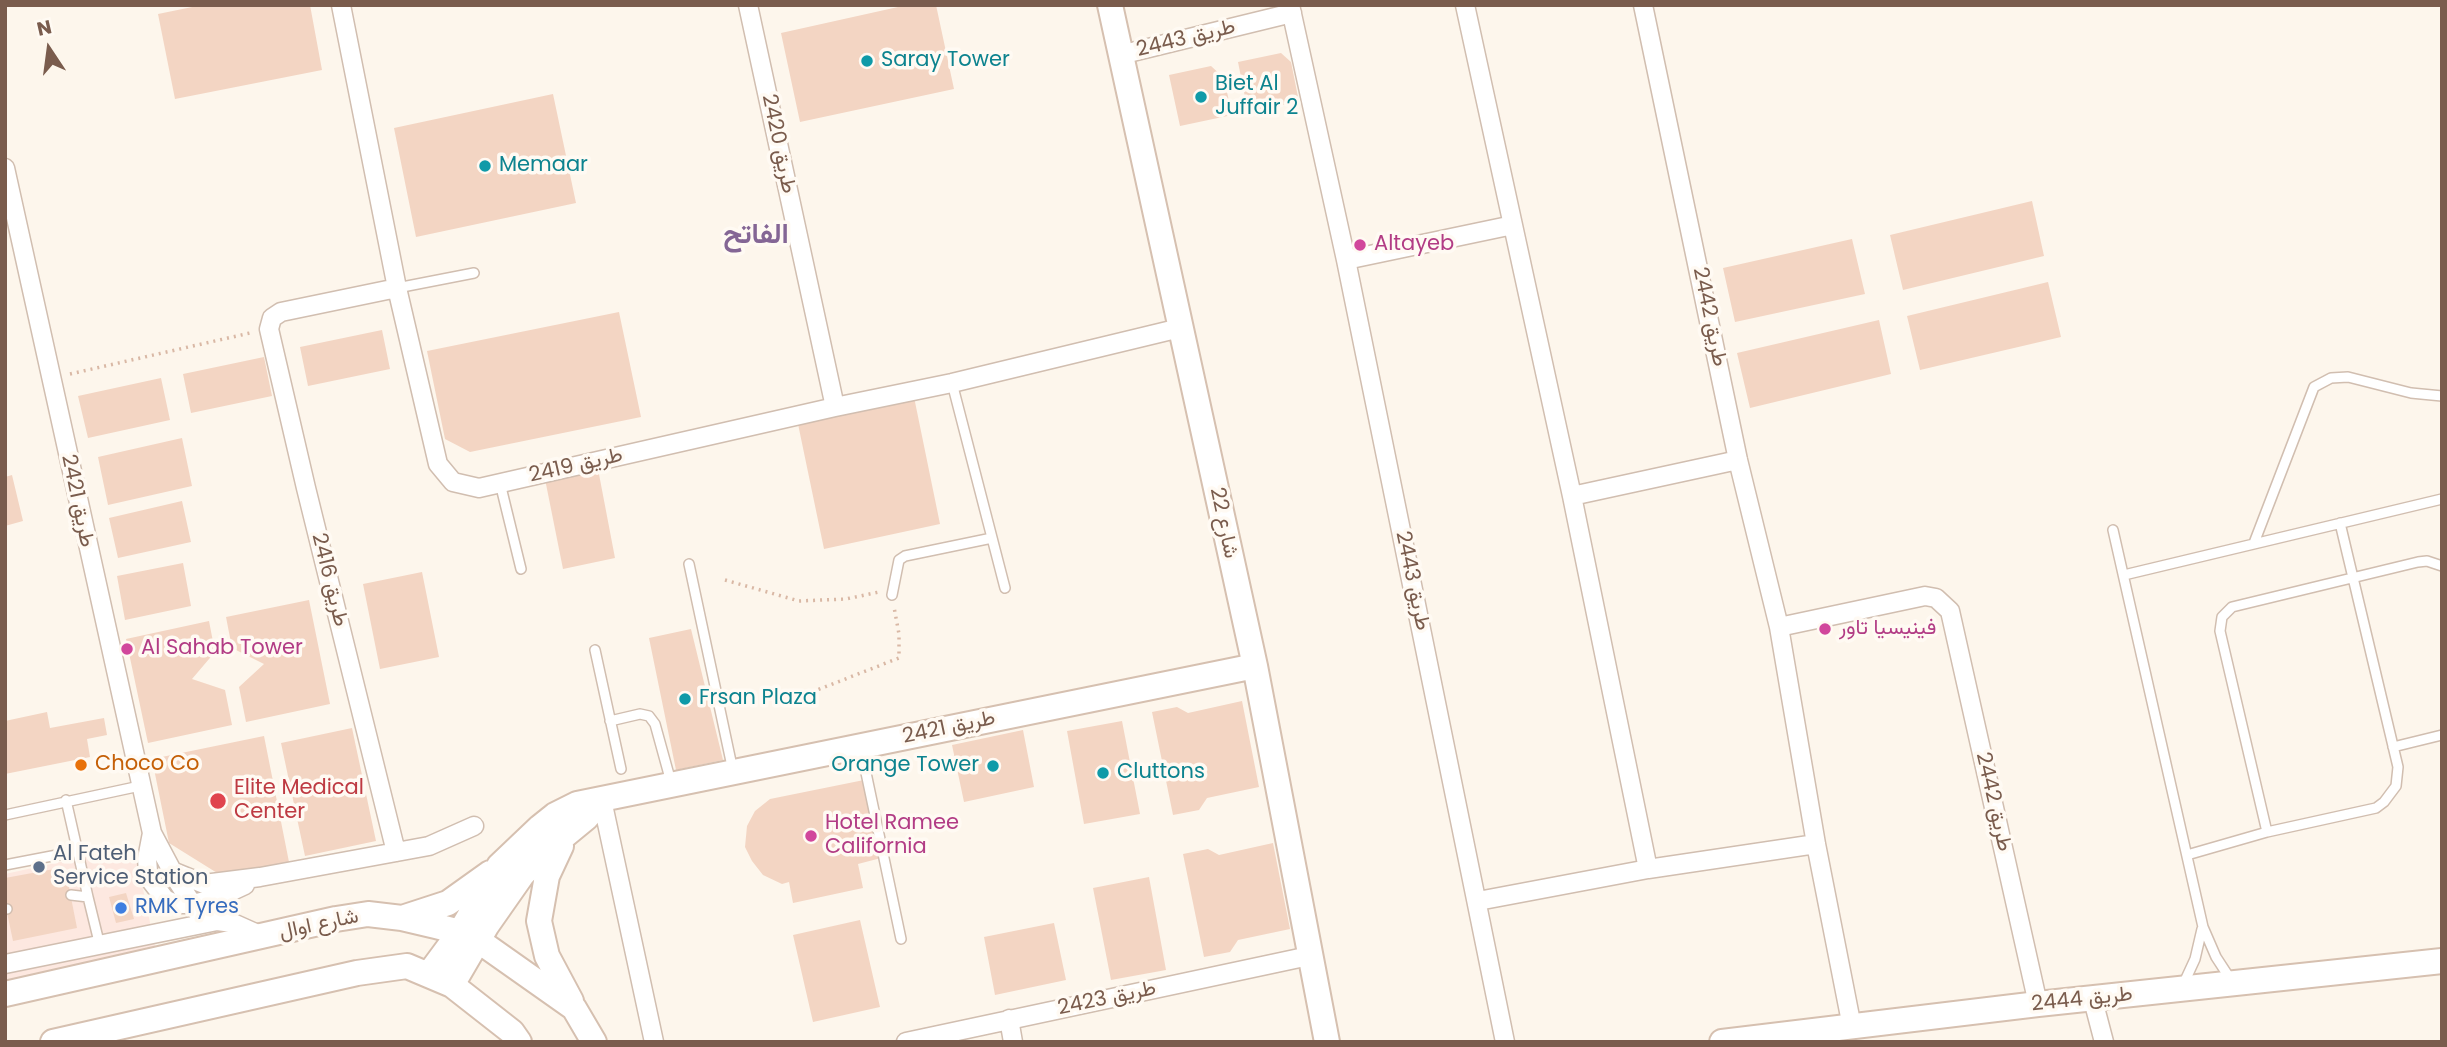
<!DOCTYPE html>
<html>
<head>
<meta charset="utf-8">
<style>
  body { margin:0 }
  #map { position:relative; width:2447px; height:1047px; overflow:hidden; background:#fdf6ec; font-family:Poppins,sans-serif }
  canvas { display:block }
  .frame { position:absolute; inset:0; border:7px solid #7a5c4d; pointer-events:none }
  .north { position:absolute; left:14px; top:14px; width:70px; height:70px; -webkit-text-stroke:5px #fffaf3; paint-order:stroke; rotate:347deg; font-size:19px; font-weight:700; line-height:28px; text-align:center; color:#7a5c4d }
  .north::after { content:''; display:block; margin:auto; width:24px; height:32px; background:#7a5c4d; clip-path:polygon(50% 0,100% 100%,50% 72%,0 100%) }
</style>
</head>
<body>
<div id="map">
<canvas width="2447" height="1047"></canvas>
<div class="frame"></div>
<div class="north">N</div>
</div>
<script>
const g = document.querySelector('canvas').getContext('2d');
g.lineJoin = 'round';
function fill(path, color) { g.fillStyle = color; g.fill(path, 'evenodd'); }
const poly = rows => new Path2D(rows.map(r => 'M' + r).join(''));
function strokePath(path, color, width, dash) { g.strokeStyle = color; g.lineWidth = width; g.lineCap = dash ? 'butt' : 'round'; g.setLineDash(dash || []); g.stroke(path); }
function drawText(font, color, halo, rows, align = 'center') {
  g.font = font + ' Poppins,Vazirmatn,sans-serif'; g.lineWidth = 7; g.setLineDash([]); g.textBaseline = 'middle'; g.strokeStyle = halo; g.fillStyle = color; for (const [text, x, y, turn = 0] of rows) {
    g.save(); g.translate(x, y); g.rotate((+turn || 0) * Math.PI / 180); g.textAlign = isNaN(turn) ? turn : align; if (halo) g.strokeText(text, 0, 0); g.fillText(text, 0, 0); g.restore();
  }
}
const commercial = poly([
  [134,846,156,951,5,984,5,874]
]);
const building = poly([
  [202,5,310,5,322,70,175,99,158,14],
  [907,5,936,5,954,89,800,122,781,33],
  [1281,53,1291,62,1299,102,1248,112,1238,62],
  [1211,66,1224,78,1232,115,1180,126,1169,75],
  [553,94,576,203,416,237,394,128],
  [2032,201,2044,256,1903,290,1890,235],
  [1852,239,1865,294,1735,322,1723,268],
  [2048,282,2061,337,1920,370,1907,316],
  [619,312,641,417,470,452,445,439,427,351],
  [1879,320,1891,374,1750,408,1737,353],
  [382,330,390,369,308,386,300,347],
  [264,357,272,396,191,413,183,374],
  [161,378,170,420,88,438,78,396],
  [914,397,940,524,824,549,798,424],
  [182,438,192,486,108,505,98,457],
  [598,469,615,558,563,569,545,479],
  [12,475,23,521,5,526,5,477],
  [182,501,191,542,118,558,109,518],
  [183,563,191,606,125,620,117,576],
  [422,572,439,657,380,669,363,584],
  [309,600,330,704,246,722,239,687,264,664,232,648,226,617],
  [209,621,215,652,192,679,225,690,232,725,148,743,126,639],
  [691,629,723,760,676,770,649,638],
  [1242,701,1259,787,1207,798,1199,810,1173,815,1152,712,1177,707,1188,713],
  [47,712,50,728,104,718,107,735,87,739,90,757,5,774,5,721],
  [1122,721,1140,814,1084,824,1067,731],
  [352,728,376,841,305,856,281,743],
  [1023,730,1034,787,964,802,952,745],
  [264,736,289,862,222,876,169,843,152,759],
  [864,780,881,858,858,864,863,888,793,903,789,882,782,884,763,875,752,861,745,847,747,826,755,811,770,799],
  [1273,843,1290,929,1238,940,1230,952,1204,957,1183,854,1208,849,1219,855],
  [65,867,77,928,13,941,5,903,5,878],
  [1149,877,1166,970,1111,980,1093,888],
  [126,893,134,919,116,923,109,897],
  [860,920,880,1007,813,1022,793,935],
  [1054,923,1066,980,995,995,984,937]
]);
const path = poly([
  [70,374,250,333],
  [725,580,799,601,846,599,879,592],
  [812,692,899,658,899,634,894,607]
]);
const lane = poly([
  [397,288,474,273],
  [952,383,1005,588],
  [500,483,521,569],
  [2113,530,2203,927,2216,957,2231,980],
  [2254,543,2314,387,2331,378,2348,377,2411,393,2442,396],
  [689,564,733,771],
  [2124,575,2442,499],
  [892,595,899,560,905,556,992,538],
  [595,650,621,769],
  [610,721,640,714,649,716,655,724,671,782],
  [2393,747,2442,735],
  [861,749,901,939],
  [66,800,88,897],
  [5,815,140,786],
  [2267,832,2220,631,2222,617,2232,607,2418,562,2427,561,2442,566],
  [2187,855,2267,832,2376,808,2384,802,2396,786,2398,767,2340,523],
  [5,865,78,851],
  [71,895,88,897,100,946],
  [5,909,7,909],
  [2183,985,2195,959,2202,929]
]);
const street = poly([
  [341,5,397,288,438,464,453,482,479,488,835,407,952,383,1180,328],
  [748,5,835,407],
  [1290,5,1346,260,1505,1042],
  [1465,5,1572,496,1648,869],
  [1643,5,1738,460,1779,627,1816,844,1852,1027],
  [1120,55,1292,13],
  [5,168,152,833,178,882,204,922],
  [1346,260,1513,225],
  [1572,496,1738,460],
  [1779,627,1925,596,1936,598,1950,611,2038,1004],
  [602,800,654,1042],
  [152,833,147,859,148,871,151,881,165,899,175,904,193,904,217,898,245,885],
  [396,852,306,488,269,329,272,318,281,312,397,288],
  [172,871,204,884,260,877,429,846,474,826],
  [1478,901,1648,869,1816,844],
  [5,964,217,921,233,923,262,936],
  [2093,1000,2104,1042],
  [1009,1019,1013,1042],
  [906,1042,1309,956]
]);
const secondary = poly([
  [1110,5,1255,666,1327,1042],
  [561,846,547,876,539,921,547,956,571,1001],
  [402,918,448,903,490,873],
  [429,974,460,932,499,866,540,827,555,815,577,804,1255,666],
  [452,985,487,925,522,875,541,855,586,818,602,800],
  [5,994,336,919,368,914,402,918,436,926,460,932,479,941,574,1008,594,1042],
  [53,1042,357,973,407,966,452,985,512,1032,519,1042],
  [1722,1042,2038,1004,2442,961]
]);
const markers = [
  [867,61,7,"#0f9aa8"],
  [1201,97,7,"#0f9aa8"],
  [485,166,7,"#0f9aa8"],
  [1360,245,7,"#d1479c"],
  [1825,629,7,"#d1479c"],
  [127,649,7,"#d1479c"],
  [685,699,7,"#0f9aa8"],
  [81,765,7,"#e8710a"],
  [993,766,7,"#0f9aa8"],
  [1103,773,7,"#0f9aa8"],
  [218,801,9,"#e0444e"],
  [811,836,7,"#d1479c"],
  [39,867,7,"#5c6f8a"],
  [121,908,7,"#3f7fe0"]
];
const streetNames = [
  ["طريق 2443",1186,39,-14],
  ["طريق 2420",778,144,78],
  ["طريق 2442",1709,317,78],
  ["طريق 2419",576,466,-13],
  ["طريق 2421",77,501,78],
  ["شارع 22",1223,523,78],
  ["طريق 2416",329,580,76],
  ["طريق 2443",1412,581,78],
  ["طريق 2421",949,728,-12],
  ["طريق 2442",1993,802,77],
  ["شارع اوال",319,925,-12],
  ["طريق 2423",1107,999,-12],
  ["طريق 2444",2082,1000,-6]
];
const cultureNames = [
  ["Saray Tower",881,61],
  ["Biet Al",1215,85],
  ["Juffair 2",1215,109],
  ["Memaar",499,166],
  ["Frsan Plaza",699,699],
  ["Orange Tower",979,766,"right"],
  ["Cluttons",1117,773]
];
const hotelNames = [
  ["Altayeb",1374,245],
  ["فينيسيا تاور",1839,629],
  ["Al Sahab Tower",141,649],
  ["Hotel Ramee",825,824],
  ["California",825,848]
];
const foodNames = [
  ["Choco Co",95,765]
];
const healthNames = [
  ["Elite Medical",234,789],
  ["Center",234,813]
];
const serviceNames = [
  ["Al Fateh",53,855],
  ["Service Station",53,879]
];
const shopNames = [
  ["RMK Tyres",135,908]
];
const districtNames = [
  ["الفاتح",756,236]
];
fill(commercial, '#fde8e0');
fill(building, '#f3d5c3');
strokePath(lane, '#d1beb0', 12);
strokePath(street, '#d1beb0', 21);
strokePath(secondary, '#d6c0b0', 28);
strokePath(path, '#d9b8a5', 3.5, [2, 5]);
strokePath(lane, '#fff', 9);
strokePath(street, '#fff', 18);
strokePath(secondary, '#fff', 24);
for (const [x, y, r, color] of markers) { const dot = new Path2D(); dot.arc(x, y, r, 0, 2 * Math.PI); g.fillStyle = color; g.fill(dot); strokePath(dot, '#fffaf3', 2.5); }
drawText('21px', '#7a5c4d', '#fffaf3', streetNames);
drawText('21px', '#0d838f', '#fffaf3', cultureNames, 'left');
drawText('21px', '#b23c85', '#fffaf3', hotelNames, 'left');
drawText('21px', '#c56008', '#fffaf3', foodNames, 'left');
drawText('21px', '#be3a42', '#fffaf3', healthNames, 'left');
drawText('21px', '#4e5e75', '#fffaf3', serviceNames, 'left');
drawText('21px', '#366cbe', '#fffaf3', shopNames, 'left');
drawText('bold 28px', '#846695', '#fffaf3', districtNames);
</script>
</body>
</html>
